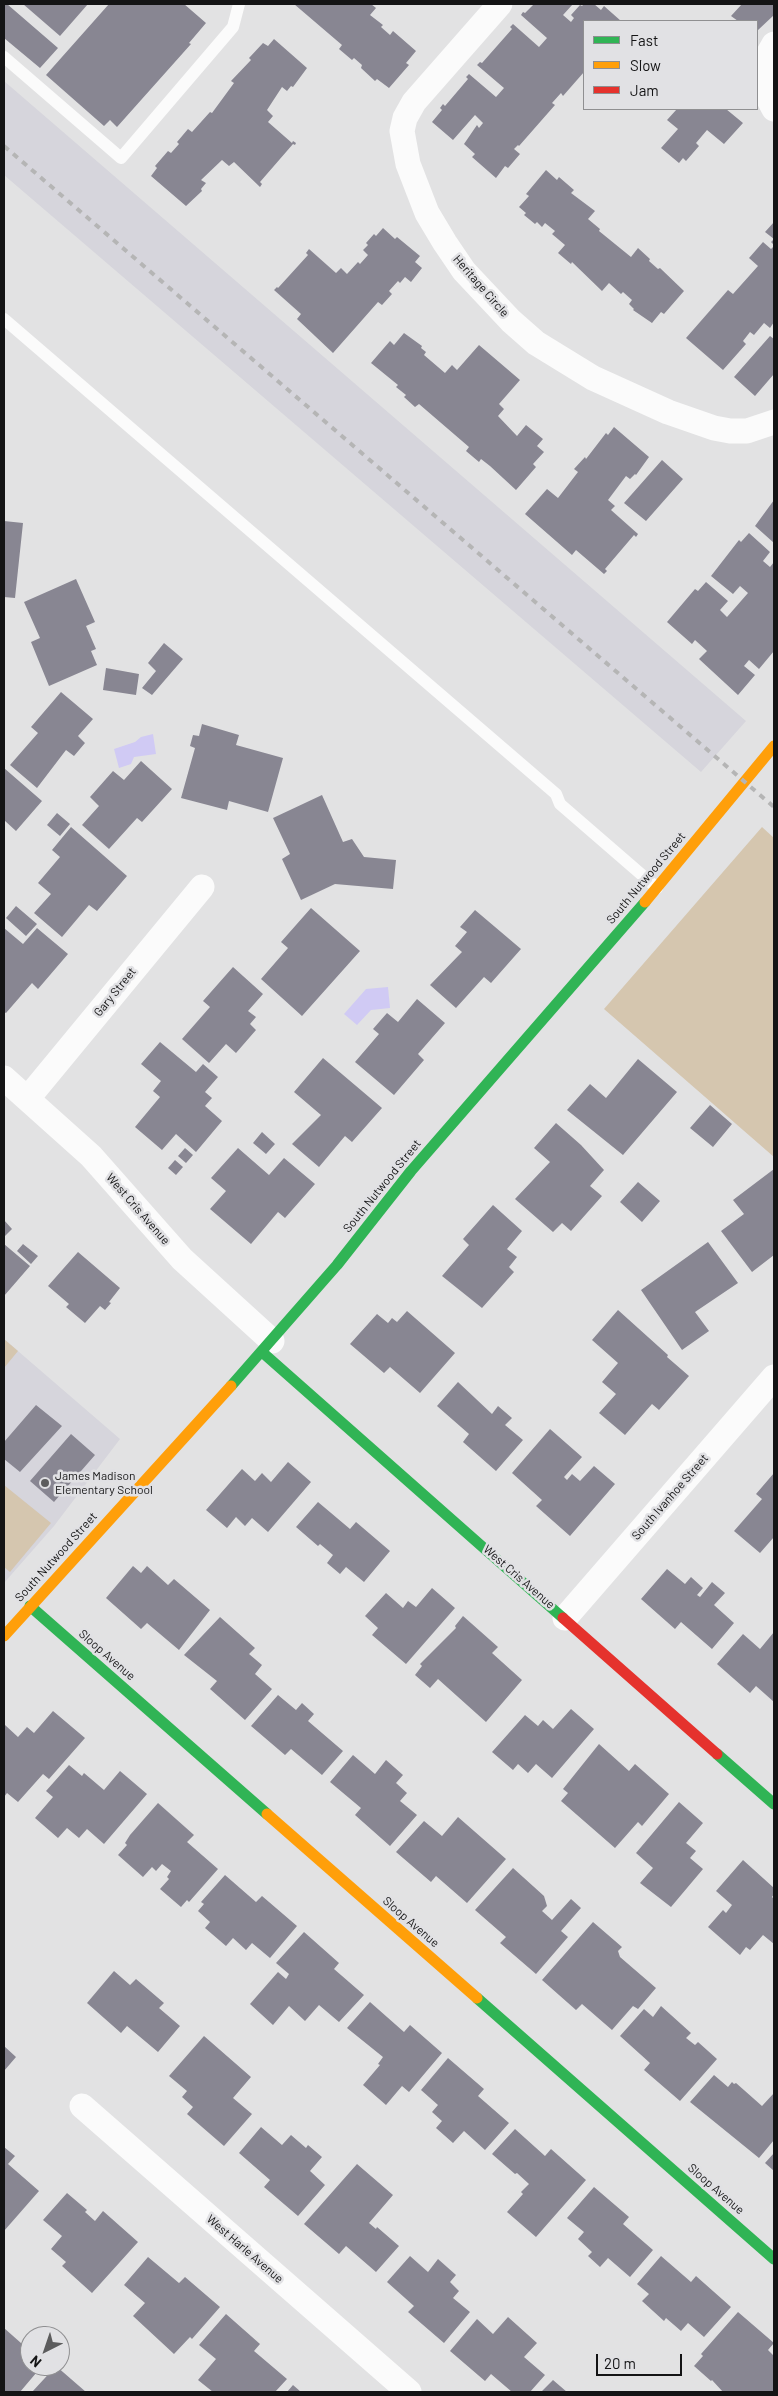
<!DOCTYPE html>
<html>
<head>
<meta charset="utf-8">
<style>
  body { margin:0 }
  #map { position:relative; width:778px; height:2396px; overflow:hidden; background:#e2e2e3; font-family:Barlow,sans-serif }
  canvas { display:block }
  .frame { position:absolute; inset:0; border:5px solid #141415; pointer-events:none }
  .legend { position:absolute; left:583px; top:20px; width:175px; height:90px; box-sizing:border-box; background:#e1e1e4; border:1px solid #8f8f91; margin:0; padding:6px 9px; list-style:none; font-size:15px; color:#141415 }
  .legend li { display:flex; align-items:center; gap:10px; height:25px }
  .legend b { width:25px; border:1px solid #8f8f91 }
  .north { position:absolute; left:20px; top:2326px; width:50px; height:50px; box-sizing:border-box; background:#e1e1e4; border:1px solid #8f8f91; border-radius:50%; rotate:221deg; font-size:14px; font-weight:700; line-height:20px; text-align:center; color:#141415 }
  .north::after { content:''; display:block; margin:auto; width:18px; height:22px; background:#5c5c5d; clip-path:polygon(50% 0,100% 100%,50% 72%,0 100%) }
  .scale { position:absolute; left:596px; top:2354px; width:86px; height:22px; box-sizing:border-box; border:2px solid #141415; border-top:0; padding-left:6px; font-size:15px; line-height:18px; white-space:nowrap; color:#141415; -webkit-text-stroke:4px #e1e1e4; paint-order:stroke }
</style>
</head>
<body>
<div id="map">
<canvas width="778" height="2396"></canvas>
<div class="frame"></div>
<ul class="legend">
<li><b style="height:6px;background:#30b455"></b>Fast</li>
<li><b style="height:6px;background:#ff9f0a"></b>Slow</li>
<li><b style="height:6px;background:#e5322d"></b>Jam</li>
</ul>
<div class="north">N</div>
<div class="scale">20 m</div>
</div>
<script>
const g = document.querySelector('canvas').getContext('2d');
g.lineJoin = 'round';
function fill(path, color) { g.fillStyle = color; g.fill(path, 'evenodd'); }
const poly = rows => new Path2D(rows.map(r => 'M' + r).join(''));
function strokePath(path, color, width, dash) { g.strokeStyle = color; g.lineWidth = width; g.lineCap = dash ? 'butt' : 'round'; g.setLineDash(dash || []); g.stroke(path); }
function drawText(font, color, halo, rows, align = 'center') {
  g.font = font + ' Barlow,sans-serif'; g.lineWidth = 5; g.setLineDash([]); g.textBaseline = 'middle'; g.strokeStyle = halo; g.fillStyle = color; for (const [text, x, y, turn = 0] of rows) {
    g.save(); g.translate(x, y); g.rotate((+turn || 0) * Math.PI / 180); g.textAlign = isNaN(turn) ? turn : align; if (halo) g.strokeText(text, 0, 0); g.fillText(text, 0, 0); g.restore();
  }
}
const built = poly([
  [4,81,746,721,701,772,4,175],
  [4,1339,120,1439,54,1526,4,1583]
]);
const green = poly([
  [762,827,774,838,774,1157,604,1009],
  [4,1339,18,1351,4,1368],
  [4,1485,51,1523,10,1572,4,1567]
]);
const water = poly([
  [153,734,156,754,134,757,131,764,119,768,114,749,135,742,141,737],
  [388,987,390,1008,371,1010,357,1025,344,1014,366,989]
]);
const building = poly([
  [4,4,7,4,58,48,40,68,4,38],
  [23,4,88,4,60,36],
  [109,4,184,4,206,23,189,43,191,44,117,127,110,120,104,126,46,75],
  [294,4,371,4,376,8,370,15,383,25,381,27,390,35,393,31,416,51,406,63,409,65,389,88,377,79,375,81,361,68,362,65,354,58,352,60,339,49,342,45],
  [534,4,573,4,563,15,571,22,574,18,571,15,580,5,582,6,584,4,594,4,601,10,604,6,621,21,584,21,584,72,563,96,561,93,552,103,555,105,519,146,518,145,514,149,520,154,508,168,505,166,496,178,472,157,475,154,464,144,477,125,479,128,483,123,475,115,453,140,432,122,442,110,440,108,443,104,445,106,468,79,466,77,469,74,496,97,504,88,477,65,480,62,482,63,512,29,510,27,513,24,539,47,547,38,521,15,523,12,525,13],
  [742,4,774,4,774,15,757,31,757,21,738,21,731,16],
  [274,39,307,68,293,87,291,86,287,91,282,87,267,110,273,116,268,122,292,143,293,141,296,143,295,145,293,144,260,182,262,184,260,187,234,162,229,166,222,160,201,180,206,183,201,189,202,191,186,206,151,176,157,168,155,166,168,151,171,153,179,144,177,142,188,129,192,132,210,112,212,113,234,83,231,81,251,60,249,58,263,43,268,46],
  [677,109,726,109,743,123,724,144,707,130,696,143,699,146,686,161,683,158,679,163,661,148,678,129,667,120],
  [546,170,557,180,559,177,574,190,571,193,595,211,588,219,600,229,599,231,631,257,638,248,650,259,649,261,658,269,660,268,684,291,664,314,661,312,652,323,633,310,634,309,629,304,632,300,623,292,621,294,609,283,602,291,572,262,571,264,558,253,565,245,552,234,555,231,545,223,542,227,537,222,535,224,524,215,526,213,519,207,529,196,526,194],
  [774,222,774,245,771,242,774,239,765,232],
  [383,228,395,239,397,237,420,256,415,262,422,268,411,282,405,277,400,283,398,281,389,291,392,294,382,305,378,302,333,353,297,319,301,314,274,290,277,287,278,288,308,255,306,253,309,249,336,273,341,268,347,274,358,262,360,264,368,255,363,250,368,245,366,243,374,234,376,236],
  [763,242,771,249,774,246,774,322,770,328,764,323,754,335,750,332,743,341,746,344,723,370,686,338,728,290,733,294,758,266,749,258],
  [404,333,422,346,421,348,426,352,424,355,445,373,452,365,457,370,479,345,520,380,499,404,504,409,498,416,517,436,526,425,543,439,537,446,544,452,533,464,536,467,516,490,490,466,481,459,479,462,466,451,469,447,419,404,415,407,404,397,406,395,396,387,398,385,371,363,390,341,394,345],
  [770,336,774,339,774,374,755,396,734,377],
  [614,427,649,457,636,475,635,474,630,479,626,476,608,500,615,506,611,510,638,534,636,537,634,535,605,569,607,571,604,574,576,550,572,555,525,514,547,489,558,498,578,472,574,469,585,457,586,459,606,433,608,435],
  [662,460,683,479,646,521,624,503],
  [774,500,774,543,755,526],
  [4,521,23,523,15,598,4,597],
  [749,533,770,552,763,561,770,567,774,562,774,651,759,669,749,660,744,666,755,675,738,695,699,659,707,651,695,640,692,644,667,622,695,589,698,591,706,582,728,601,720,610,727,617,748,593,740,586,733,594,711,576,739,540,741,542],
  [76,579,95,622,86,626,96,649,91,651,97,665,49,686,31,642,40,638,24,602],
  [164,643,183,659,152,695,142,688,156,671,148,663],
  [106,668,139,674,136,695,103,690],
  [61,692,93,719,78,736,85,743,74,756,66,750,37,788,10,765,38,733,31,727],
  [202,724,239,735,236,745,283,758,268,812,229,801,227,810,181,798,195,748,190,746,193,735,199,736],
  [141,761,172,789,142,822,137,818,109,849,82,825,99,806,90,797,113,771,124,780],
  [4,768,42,801,16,831,4,820],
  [322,795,343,842,352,839,364,857,396,860,393,889,335,884,301,900,282,859,290,854,273,818],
  [57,813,70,824,60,836,47,825],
  [71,827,127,876,97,911,89,905,62,937,34,913,51,894,38,883,60,857,52,850],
  [16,906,37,924,26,936,6,918],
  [311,908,360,951,302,1016,261,979,288,948,281,942],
  [475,910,521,949,491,983,484,977,456,1008,430,985,462,952,455,946,467,932,460,927],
  [4,928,23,944,37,928,68,954,38,989,32,983,6,1013,4,1012],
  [233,967,263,994,248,1011,256,1017,250,1024,256,1030,236,1053,226,1044,209,1063,182,1039,210,1007,203,1001],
  [417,999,445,1023,418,1054,424,1060,394,1095,355,1062,379,1034,373,1029,387,1013,398,1022],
  [160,1042,196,1072,203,1064,218,1077,205,1092,212,1098,205,1106,222,1121,196,1152,176,1134,162,1150,135,1127,160,1097,153,1091,161,1081,141,1064],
  [323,1058,382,1108,352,1142,345,1136,319,1167,292,1144,321,1115,294,1092],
  [638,1059,677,1092,623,1155,567,1110,590,1084,606,1098],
  [710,1105,732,1124,713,1147,690,1128],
  [556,1123,581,1145,604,1170,590,1186,602,1196,571,1231,562,1223,553,1232,515,1199,550,1162,534,1148],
  [262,1132,275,1144,266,1154,253,1143],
  [185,1148,193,1155,186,1163,178,1156],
  [238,1148,269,1175,284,1158,315,1184,285,1218,278,1212,251,1244,210,1209,226,1191,211,1178],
  [175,1160,183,1167,176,1175,168,1168],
  [774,1169,774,1255,752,1272,721,1231,744,1214,733,1200],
  [638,1182,660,1201,642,1222,620,1202],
  [493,1205,522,1231,507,1249,517,1257,509,1267,514,1272,482,1308,442,1276,469,1245,463,1239],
  [4,1220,12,1229,4,1237],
  [708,1242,738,1283,695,1312,709,1331,682,1350,641,1290],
  [4,1244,30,1266,4,1296],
  [23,1244,38,1256,31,1264,17,1251],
  [78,1252,120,1288,109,1302,111,1303,105,1310,100,1306,85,1323,66,1307,69,1304,48,1286],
  [618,1310,668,1355,667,1357,689,1376,659,1410,652,1404,625,1435,599,1413,616,1394,602,1382,618,1363,592,1340],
  [407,1311,455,1353,420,1393,390,1367,384,1373,350,1344,377,1314,388,1323,392,1318,397,1322],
  [458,1382,492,1414,498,1406,512,1418,505,1425,523,1440,496,1471,463,1442,469,1434,437,1406],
  [36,1405,62,1426,20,1472,4,1459,4,1442],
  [550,1429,582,1457,564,1477,567,1480,572,1474,580,1481,594,1466,615,1484,570,1536,536,1506,542,1500,512,1473],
  [71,1434,95,1455,54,1502,30,1481],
  [288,1462,311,1482,268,1532,252,1518,245,1526,236,1517,227,1528,206,1510,242,1469,255,1481,262,1473,271,1482],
  [774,1473,774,1537,760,1553,734,1531,762,1499,756,1494],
  [318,1502,350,1529,356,1522,390,1551,364,1582,346,1567,340,1574,327,1563,333,1555,320,1544,318,1546,296,1527],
  [133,1566,141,1573,147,1566,168,1585,174,1579,210,1610,179,1650,147,1623,141,1629,106,1598],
  [667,1569,685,1584,691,1577,703,1588,697,1595,700,1597,712,1582,725,1593,714,1605,734,1623,712,1649,681,1622,675,1629,641,1599],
  [432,1588,455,1608,406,1664,372,1635,378,1628,365,1616,386,1593,403,1608,408,1601,416,1607],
  [463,1616,498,1647,492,1653,522,1680,486,1722,438,1679,430,1688,415,1675,422,1666,420,1664,456,1628,455,1626],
  [220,1617,255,1648,249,1654,262,1665,255,1674,272,1689,245,1720,210,1689,217,1681,184,1655],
  [774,1632,774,1702,756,1686,750,1693,717,1664,743,1634,760,1649],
  [278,1695,296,1710,302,1703,314,1714,308,1721,343,1751,322,1775,291,1749,285,1755,251,1726],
  [571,1709,594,1729,552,1778,536,1764,528,1773,518,1764,513,1770,492,1752,525,1715,538,1726,543,1720,553,1729],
  [53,1711,85,1738,49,1779,43,1774,18,1802,7,1793,4,1797,4,1727,5,1725,18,1737,27,1727,34,1733],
  [599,1744,629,1771,635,1764,669,1794,642,1826,638,1822,615,1848,561,1801,568,1793,563,1789],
  [353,1755,375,1774,386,1760,403,1775,396,1783,407,1793,400,1801,417,1815,390,1846,355,1815,361,1808,330,1782],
  [69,1765,82,1776,84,1773,104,1790,120,1771,147,1794,104,1844,87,1829,79,1838,67,1828,58,1838,35,1818,53,1797,46,1791],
  [679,1802,703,1823,686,1843,696,1851,690,1858,703,1869,671,1907,640,1883,653,1868,636,1853],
  [158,1803,194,1835,187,1842,218,1869,189,1902,187,1900,181,1907,160,1889,169,1879,167,1877,171,1871,162,1864,156,1871,152,1867,143,1877,118,1855,127,1845,125,1843,130,1835],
  [458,1817,506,1859,467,1903,436,1876,431,1882,396,1852,424,1821,442,1836],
  [743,1860,774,1888,774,1894,772,1897,774,1899,774,1944,763,1935,750,1950,746,1947,740,1955,708,1927,723,1910,726,1913,732,1905,716,1891],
  [513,1868,544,1896,547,1906,542,1911,552,1920,571,1899,581,1908,561,1931,568,1937,536,1974,500,1943,506,1937,475,1910],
  [225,1875,256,1902,262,1896,297,1926,270,1958,252,1943,246,1950,233,1938,226,1946,205,1928,210,1922,198,1911,204,1904,201,1902],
  [593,1922,622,1947,618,1951,620,1957,656,1988,638,2009,633,2006,612,2030,582,2004,576,2010,542,1980],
  [304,1932,339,1963,334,1969,364,1995,339,2022,319,2005,305,2021,289,2006,273,2025,250,2004,278,1972,286,1979,289,1974,276,1963],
  [114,1971,130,1985,136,1979,164,2003,159,2008,180,2026,158,2052,127,2026,121,2033,87,2003],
  [370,2002,404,2032,410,2025,442,2053,409,2092,402,2086,386,2105,363,2085,380,2065,378,2064,383,2057,347,2028],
  [661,2006,691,2033,686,2038,695,2045,698,2042,717,2059,680,2101,644,2070,650,2063,620,2036,644,2009,653,2017],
  [204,2036,251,2077,233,2098,252,2114,224,2146,187,2114,193,2107,182,2097,187,2091,169,2076],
  [4,2046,16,2057,4,2071],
  [448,2058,484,2089,478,2096,509,2123,485,2150,464,2131,453,2143,436,2128,442,2121,432,2112,438,2105,421,2090],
  [714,2075,728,2087,732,2082,734,2084,736,2083,762,2106,774,2093,774,2140,759,2158,690,2102],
  [261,2127,282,2145,291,2135,306,2148,308,2145,322,2157,310,2171,325,2185,298,2216,264,2187,270,2180,239,2153],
  [515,2129,545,2156,551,2149,586,2180,536,2237,507,2212,523,2194,521,2192,529,2184,517,2173,515,2174,492,2154],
  [4,2147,15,2156,8,2164,39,2191,4,2231],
  [774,2153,774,2171,765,2163],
  [357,2164,393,2195,369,2223,376,2229,377,2227,399,2246,376,2272,346,2246,339,2254,304,2224],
  [594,2187,629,2217,623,2224,653,2250,630,2277,608,2258,600,2267,588,2256,592,2252,578,2239,584,2232,567,2218],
  [67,2193,87,2210,85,2212,95,2221,103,2211,138,2242,92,2293,62,2266,66,2262,51,2249,62,2236,43,2220],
  [410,2256,428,2272,438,2259,456,2275,450,2282,459,2291,453,2298,470,2312,444,2343,408,2312,414,2306,387,2282],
  [661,2256,691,2282,696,2276,731,2307,704,2337,688,2323,681,2331,666,2318,664,2321,642,2301,649,2294,637,2284],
  [148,2257,179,2283,185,2277,220,2307,192,2339,190,2337,174,2354,133,2316,145,2303,124,2285],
  [738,2312,774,2343,768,2350,774,2356,774,2392,723,2392,712,2380,711,2381,694,2366,703,2356,701,2354],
  [226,2314,260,2344,254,2351,287,2379,275,2392,213,2392,198,2380,216,2359,199,2345],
  [508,2317,537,2343,524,2357,545,2375,530,2392,512,2392,491,2374,485,2381,450,2351,477,2319,493,2334],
  [4,2328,30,2351,30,2366,42,2366,20,2392,4,2392],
  [56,2366,86,2392,32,2392],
  [553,2380,567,2392,541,2392],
  [293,2385,301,2392,287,2392]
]);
const lane = poly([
  [4,57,121,158,233,27,239,4],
  [4,319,556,794,560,804,657,888]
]);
const street = poly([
  [500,4,414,102,405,118,402,131,408,164,427,213,445,243,464,271,511,321,536,343,593,378,668,412,714,428,730,431,747,431,774,422],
  [774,44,766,58,764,81,767,96,774,109],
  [4,1078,91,1156,182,1259,272,1341],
  [28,1098,202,887],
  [565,1618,774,1377],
  [82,2106,409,2392]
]);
const fast = poly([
  [262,1352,563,1618],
  [231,1386,337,1265,411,1171,645,902],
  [30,1606,267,1814],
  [717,1754,774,1804],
  [477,1998,774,2259]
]);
const slow = poly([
  [645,902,774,746],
  [4,1636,231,1386],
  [267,1814,477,1998]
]);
const jam = poly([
  [563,1618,717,1754]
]);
const rail = poly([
  [4,146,774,807]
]);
const markers = [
  [45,1483,5,"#5c5c5d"]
];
const streetNames = [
  ["Heritage Circle",481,286,49],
  ["South Nutwood Street",646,878,-50],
  ["Gary Street",115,992,-51],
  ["South Nutwood Street",382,1186,-51],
  ["West Cris Avenue",138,1209,49],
  ["South Ivanhoe Street",670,1497,-49],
  ["South Nutwood Street",56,1557,-48],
  ["West Cris Avenue",519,1577,41],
  ["Sloop Avenue",107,1655,41],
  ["Sloop Avenue",411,1922,41],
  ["Sloop Avenue",716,2189,41],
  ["West Harle Avenue",245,2249,41]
];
const poiNames = [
  ["James Madison",55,1476],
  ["Elementary School",55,1490]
];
fill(built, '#d6d5dc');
fill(green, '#d5c6af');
fill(water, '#d0caf4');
fill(building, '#888692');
strokePath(lane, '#fbfbfb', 12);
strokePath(street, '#fbfbfb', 25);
strokePath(fast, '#30b455', 11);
strokePath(slow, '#ff9f0a', 11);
strokePath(jam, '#e5322d', 11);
strokePath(rail, '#b5b5b5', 4, [6, 6]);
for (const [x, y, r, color] of markers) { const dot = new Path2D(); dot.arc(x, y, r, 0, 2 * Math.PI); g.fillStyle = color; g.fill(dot); strokePath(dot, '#e1e1e4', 2); }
drawText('12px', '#141415', '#e1e1e4', streetNames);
drawText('12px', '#141415', '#e1e1e4', poiNames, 'left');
</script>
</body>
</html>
